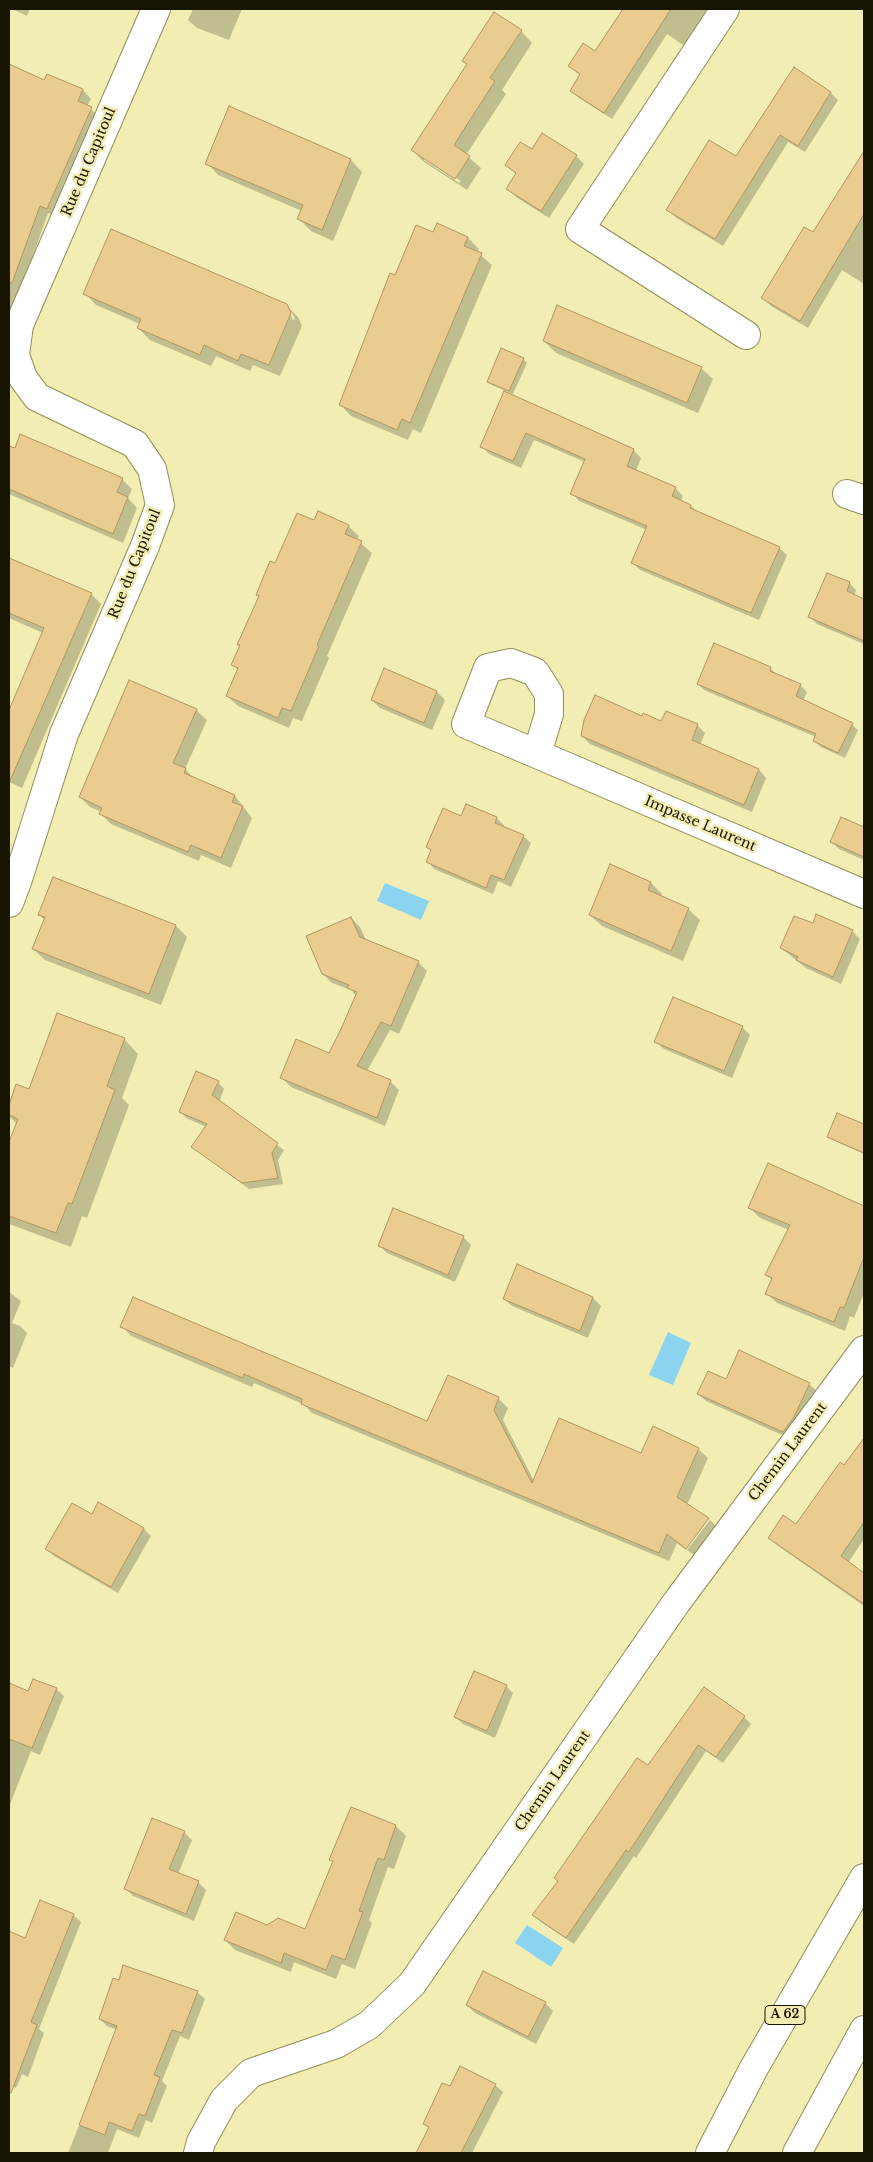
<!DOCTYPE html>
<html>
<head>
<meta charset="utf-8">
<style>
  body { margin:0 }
  #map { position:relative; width:873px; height:2162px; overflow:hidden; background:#f1edb3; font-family:"Libre Baskerville",serif }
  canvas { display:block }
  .frame { position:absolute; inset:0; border:10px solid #171501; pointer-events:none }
</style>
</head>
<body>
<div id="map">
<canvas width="873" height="2162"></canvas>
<div class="frame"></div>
</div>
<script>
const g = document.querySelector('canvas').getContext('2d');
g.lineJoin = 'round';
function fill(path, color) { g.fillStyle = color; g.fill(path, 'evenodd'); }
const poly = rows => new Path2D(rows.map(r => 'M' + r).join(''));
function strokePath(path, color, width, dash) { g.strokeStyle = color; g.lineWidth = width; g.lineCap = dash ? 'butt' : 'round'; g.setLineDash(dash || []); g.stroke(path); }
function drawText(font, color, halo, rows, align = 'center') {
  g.font = font + ' "Libre Baskerville",serif'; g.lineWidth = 5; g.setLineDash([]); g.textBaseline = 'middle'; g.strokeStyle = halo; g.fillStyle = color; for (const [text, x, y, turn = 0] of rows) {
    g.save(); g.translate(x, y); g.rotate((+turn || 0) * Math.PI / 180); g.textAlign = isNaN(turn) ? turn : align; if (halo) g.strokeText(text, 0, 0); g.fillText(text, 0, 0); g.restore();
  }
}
const water = poly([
  [385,883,429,901,421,920,377,901],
  [668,1332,691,1343,673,1385,649,1375],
  [527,1925,563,1948,551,1967,515,1943]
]);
const shadow = poly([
  [12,9,30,9,27,16],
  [193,9,242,9,229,40,197,28,188,20],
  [638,9,715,9,689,49,667,34,612,119,579,98,572,91,581,76,570,66,617,43],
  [521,31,532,43,502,90,506,94,466,155,481,168,467,190,424,162,412,150,468,65,464,61],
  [424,157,461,181,459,183,424,160],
  [9,66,45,82,48,75,83,90,91,99,87,106,99,116,55,216,48,213,27,272,9,312],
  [794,69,831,93,838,100,805,152,788,142,723,246,675,217,668,209,736,158],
  [230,108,351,160,362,172,333,241,311,231,299,219,302,211,218,175,207,163],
  [532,151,576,156,584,164,549,218,516,197,508,189,517,175,506,165],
  [864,153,864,284,842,270,808,328,771,306,763,298,813,234],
  [438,225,468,238,479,249,477,252,492,265,421,433,413,429,408,440,351,416,341,405,379,309,377,307,385,288,434,234],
  [85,293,286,305,298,317,302,326,280,376,253,365,250,371,216,356,211,366,150,340,138,328,140,324,96,305],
  [289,311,291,311,295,319,293,320],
  [544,341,701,368,713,379,698,413,556,353],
  [523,359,527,363,513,394,492,385,488,382],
  [505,393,633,450,641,458,636,471,675,488,683,496,681,501,691,506,699,513,779,548,787,555,759,620,640,570,632,562,647,530,579,501,572,493,585,462,534,440,521,468,489,454,482,446],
  [9,447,122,479,132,489,128,498,137,508,123,543,9,494],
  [315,522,348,526,359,536,357,540,372,553,327,656,329,658,302,721,293,718,289,728,238,706,227,696,238,670,233,664,241,646,239,644,276,565],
  [9,559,91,594,101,604,22,788,9,782,9,713,43,633,9,618],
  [828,574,850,584,856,590,854,596,864,600,864,644,817,624,810,617],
  [770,668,777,675,800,685,807,692,803,701,851,724,858,730,845,758,821,747,814,741,816,737,704,690,698,684],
  [385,670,437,692,445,700,432,730,380,708,372,700],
  [196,710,207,720,185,769,196,780,235,796,252,818,231,868,201,855,199,861,111,824,101,814,102,812,90,807,80,797],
  [643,717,662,722,697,725,705,733,700,745,759,770,766,778,752,812,590,744,582,736],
  [461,817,496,818,504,825,503,827,523,836,531,843,511,887,498,881,493,894,434,869,427,861,432,852,427,847],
  [864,822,864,860,839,849,832,842,862,827],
  [651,883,662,894,661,897,688,909,700,920,683,961,602,926,590,915],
  [39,915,176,926,187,937,161,1005,45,960,33,949,45,920],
  [351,918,360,927,366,940,418,962,427,971,399,1034,390,1030,367,1071,390,1081,399,1090,385,1126,291,1087,282,1078,330,1055,356,996,351,990,332,983,323,974],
  [814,925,852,931,860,939,841,984,806,968,781,948],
  [742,1027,750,1035,732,1078,664,1049,656,1042],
  [124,1039,138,1054,122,1098,129,1105,87,1218,82,1216,71,1247,9,1224,9,1148,17,1124,9,1116,9,1108,18,1086,29,1090],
  [218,1082,224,1089,219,1102,284,1150,278,1160,283,1184,249,1189,193,1147,207,1127,186,1118,180,1111],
  [838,1115,864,1125,864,1154,833,1140,829,1137],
  [768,1165,864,1207,864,1293,854,1318,850,1316,845,1331,777,1303,766,1293,772,1280,767,1275,789,1230,760,1218,750,1208],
  [463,1237,471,1245,455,1282,387,1253,380,1246],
  [9,1292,21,1301,12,1323,20,1326,27,1333,13,1368,9,1366],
  [593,1298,601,1306,588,1338,512,1306,504,1299],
  [122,1326,428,1423,498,1398,508,1408,503,1420,534,1481,642,1454,698,1449,708,1458,687,1505,709,1519,707,1519,685,1549,677,1543,669,1561,312,1413,303,1404,254,1383,252,1387,131,1336],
  [726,1380,809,1384,817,1391,791,1439,706,1401,698,1393],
  [862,1442,864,1444,864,1539,848,1563,864,1574,864,1606,777,1545,769,1538,797,1526],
  [98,1504,144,1529,151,1536,118,1593,54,1556,47,1549,92,1516],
  [710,1520,718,1528,697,1557,687,1550],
  [9,1685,29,1693,56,1689,64,1696,40,1755,31,1751,9,1807],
  [506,1686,513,1693,495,1738,463,1724,455,1717],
  [744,1717,751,1724,723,1763,706,1751,636,1858,634,1856,574,1944,541,1922,534,1915,648,1767],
  [351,1809,396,1826,406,1836,394,1869,388,1867,369,1920,372,1923,355,1969,342,1964,336,1979,294,1962,291,1972,235,1950,225,1940,267,1926,306,1930,333,1862,331,1859],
  [184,1832,192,1840,178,1874,198,1882,206,1890,194,1921,133,1896,125,1888],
  [73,1915,81,1922,39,2029,44,2033,28,2077,22,2074,16,2088,9,2085,9,1932,26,1939],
  [197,1992,205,1999,189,2040,180,2036,162,2081,167,2086,152,2123,146,2120,139,2138,117,2129,108,2153,68,2153,117,2030,107,2026,100,2019],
  [545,2003,553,2011,536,2044,475,2013,467,2005],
  [495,2085,503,2092,472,2153,417,2153,429,2128,424,2123]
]);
const building = poly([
  [623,9,671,9,604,113,570,91,580,74,568,66,583,43,595,51,623,9],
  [494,12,522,30,490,78,495,81,454,145,470,156,455,179,411,150,467,64,462,61,494,12],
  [9,64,44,80,47,74,83,89,78,101,92,107,47,209,40,206,12,283,9,283,9,64],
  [794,67,831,92,798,146,780,135,715,239,666,210,709,140,736,156,794,67],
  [229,106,351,159,322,230,297,219,303,205,205,164,229,106],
  [542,133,577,155,541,211,506,189,516,173,505,165,520,142,532,149,542,133],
  [864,151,864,214,800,321,761,298,804,227,813,232,864,151],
  [437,223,468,237,464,246,482,253,410,423,402,419,397,430,339,405,390,273,395,275,416,225,433,232,437,223],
  [111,229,287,304,291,313,269,365,241,354,238,361,204,345,200,355,137,328,141,319,83,294,111,229],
  [557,305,702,367,687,403,543,341,557,305],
  [501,348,524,358,509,391,487,382,501,348],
  [504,391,634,449,627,466,676,487,672,496,691,505,690,508,780,547,751,613,631,563,647,526,570,494,585,459,526,433,513,461,480,447,504,391],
  [20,434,123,478,117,492,128,497,113,534,9,489,9,446,15,448,20,434],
  [318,511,349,525,345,534,362,541,317,645,319,646,291,711,282,708,278,718,226,696,238,668,231,665,240,645,237,645,259,596,256,595,270,561,275,563,297,513,314,520,318,511],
  [9,558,92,593,9,783,9,710,44,628,9,613,9,558],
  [827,573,850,582,847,591,864,599,864,641,808,617,827,573],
  [714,643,771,667,770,671,801,684,796,696,853,723,838,753,813,741,816,734,697,684,714,643],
  [384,668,437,691,424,723,371,700,384,668],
  [129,680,197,709,173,763,186,768,184,773,235,795,232,802,243,806,221,858,191,845,188,852,99,814,102,808,79,797,129,680],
  [595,695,642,716,643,713,661,721,666,711,698,724,692,740,759,769,744,805,581,736,584,720,595,695],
  [466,804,497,817,495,823,524,835,504,880,491,875,486,888,426,862,431,850,426,847,443,808,461,816,466,804],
  [841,817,864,827,864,857,830,842,841,817],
  [610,864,651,882,648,890,689,908,671,951,589,915,610,864],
  [53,877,176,925,149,994,32,949,45,917,38,915,53,877],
  [816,914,853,930,833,977,796,960,798,957,780,948,794,916,813,923,816,914],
  [351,917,360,937,419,961,391,1026,381,1022,357,1066,391,1080,377,1118,280,1078,296,1039,329,1053,341,1029,357,992,347,988,349,985,322,974,306,936,351,917],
  [673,997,743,1026,724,1071,654,1042,673,997],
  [57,1013,125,1038,107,1086,115,1090,72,1204,68,1203,56,1233,9,1216,9,1142,18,1119,9,1115,9,1105,16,1084,29,1089,57,1013],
  [196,1071,219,1081,212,1095,278,1143,272,1153,278,1178,242,1183,191,1147,207,1124,179,1112,196,1071],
  [837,1113,864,1124,864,1153,827,1137,837,1113],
  [768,1163,864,1206,864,1257,844,1308,840,1307,834,1322,765,1294,772,1278,765,1275,790,1225,748,1208,768,1163],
  [393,1208,464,1236,448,1275,378,1246,393,1208],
  [517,1264,593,1297,580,1331,503,1299,517,1264],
  [133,1297,427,1421,448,1375,499,1397,494,1410,532,1483,559,1418,641,1453,653,1426,699,1448,677,1497,709,1518,686,1549,667,1534,659,1553,301,1404,302,1399,244,1374,243,1378,120,1327,133,1297],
  [739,1350,810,1383,794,1417,783,1432,697,1394,708,1371,726,1379,739,1350],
  [864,1438,864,1522,841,1556,864,1573,864,1604,768,1538,783,1515,796,1524,840,1462,844,1465,864,1438],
  [98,1502,144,1528,111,1587,45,1549,72,1503,92,1514,98,1502],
  [474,1671,507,1685,487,1731,454,1717,474,1671],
  [33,1679,57,1688,32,1748,9,1739,9,1683,28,1691,33,1679],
  [704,1687,745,1716,716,1757,698,1745,629,1852,626,1850,566,1938,532,1915,558,1881,554,1878,637,1758,648,1765,704,1687],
  [351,1807,396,1825,384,1860,378,1858,359,1911,363,1912,345,1960,332,1955,326,1970,284,1953,281,1963,224,1940,236,1912,267,1925,278,1918,305,1929,333,1861,329,1860,351,1807],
  [152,1818,185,1831,169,1869,199,1881,186,1914,124,1889,152,1818],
  [40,1900,74,1914,31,2022,37,2025,11,2093,9,2092,9,1931,25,1938,40,1900],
  [123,1965,198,1991,182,2033,172,2030,154,2075,160,2077,145,2116,139,2114,132,2131,109,2122,105,2135,79,2125,117,2026,99,2019,113,1978,119,1980,123,1965],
  [483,1971,546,2002,528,2037,466,2005,483,1971],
  [460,2066,496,2084,461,2153,416,2153,429,2127,423,2124,442,2083,450,2086,460,2066]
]);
const minor = poly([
  [725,9,580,229,746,335],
  [847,494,864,500],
  [537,754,549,714,549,694,535,672,511,663,488,668,466,724,537,754,864,894],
  [9,903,18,879,64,734,145,546,160,505,152,469,135,444,37,397,23,378,15,355,19,325,156,9],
  [198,2153,201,2142,224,2100,251,2073,336,2044,369,2025,412,1984,676,1603,864,1350]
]);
const highway = poly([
  [710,2153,754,2068,864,1878],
  [797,2153,864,2030]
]);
const shields = [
  [785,2015,40]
];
const shieldNames = [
  ["A 62",785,2015]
];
const streetNames = [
  ["Rue du Capitoul",89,162,-67],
  ["Rue du Capitoul",135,564,-68],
  ["Impasse Laurent",700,824,23],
  ["Chemin Laurent",788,1452,-53],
  ["Chemin Laurent",553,1781,-55]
];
fill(water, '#8ad4f0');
fill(shadow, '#0003');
fill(building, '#eacc91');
strokePath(building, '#ae9561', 1);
strokePath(minor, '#928e57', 30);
strokePath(highway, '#928e57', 30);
strokePath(minor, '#fff', 28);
strokePath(highway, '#fff', 28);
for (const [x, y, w] of shields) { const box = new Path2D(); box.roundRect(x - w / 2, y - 9.5, w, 19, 4); g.fillStyle = '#f1edb3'; g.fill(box); strokePath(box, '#171501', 1); }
drawText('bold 12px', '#171501', null, shieldNames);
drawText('14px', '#171501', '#f1edb3', streetNames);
</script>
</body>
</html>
